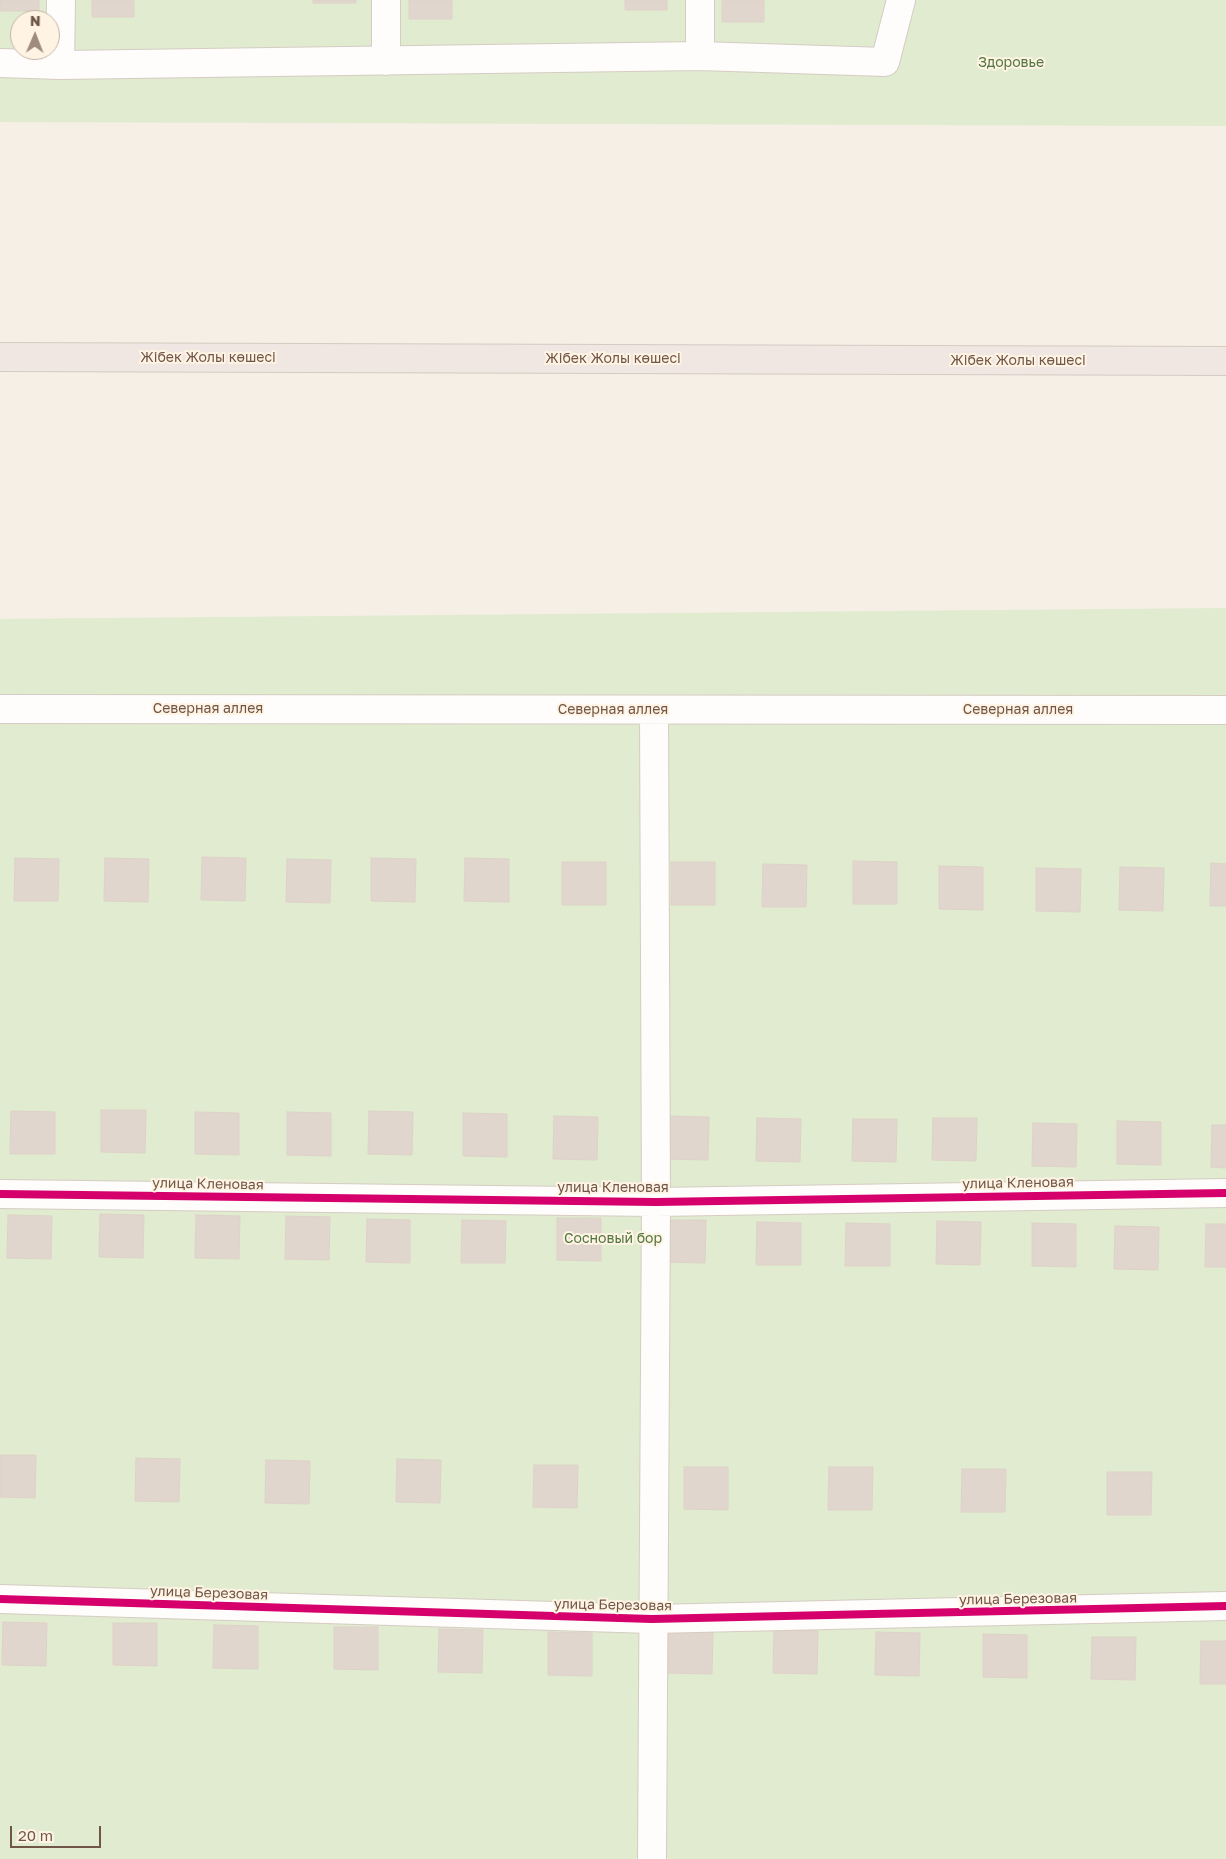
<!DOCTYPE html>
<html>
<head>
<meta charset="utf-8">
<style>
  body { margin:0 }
  #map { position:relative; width:1226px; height:1859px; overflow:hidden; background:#f5efe5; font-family:"Golos Text",sans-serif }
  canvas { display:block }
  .north { position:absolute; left:10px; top:10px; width:50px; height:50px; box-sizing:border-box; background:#fff4e4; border:1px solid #c6b5a5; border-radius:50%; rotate:1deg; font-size:14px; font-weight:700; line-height:20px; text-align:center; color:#715647 }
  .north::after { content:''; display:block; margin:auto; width:18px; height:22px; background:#9f8c7e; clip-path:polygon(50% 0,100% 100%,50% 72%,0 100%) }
  .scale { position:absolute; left:10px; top:1826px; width:91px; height:22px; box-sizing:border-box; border:2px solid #715647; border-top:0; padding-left:6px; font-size:15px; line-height:18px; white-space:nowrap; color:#715647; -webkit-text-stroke:4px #fff4e4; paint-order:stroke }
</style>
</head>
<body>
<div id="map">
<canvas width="1226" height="1859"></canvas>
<div class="north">N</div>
<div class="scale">20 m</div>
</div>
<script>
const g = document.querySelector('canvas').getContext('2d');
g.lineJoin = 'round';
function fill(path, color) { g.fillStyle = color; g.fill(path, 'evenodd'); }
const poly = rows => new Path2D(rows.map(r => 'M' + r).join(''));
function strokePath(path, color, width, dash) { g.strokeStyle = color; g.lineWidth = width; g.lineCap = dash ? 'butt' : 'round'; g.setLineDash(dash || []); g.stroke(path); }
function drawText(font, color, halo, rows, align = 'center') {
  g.font = font + ' "Golos Text",sans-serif'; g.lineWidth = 4; g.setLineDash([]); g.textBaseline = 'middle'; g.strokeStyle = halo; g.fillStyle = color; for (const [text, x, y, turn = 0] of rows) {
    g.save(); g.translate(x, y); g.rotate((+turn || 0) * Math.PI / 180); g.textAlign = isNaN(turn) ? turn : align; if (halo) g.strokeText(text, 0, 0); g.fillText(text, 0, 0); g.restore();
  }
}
const green = poly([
  [0,0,1226,0,1226,126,0,122],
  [20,20,50,20,50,50,20,50],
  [1226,608,1226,1859,0,1859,0,619]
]);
const building = poly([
  [0,0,39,0,39,11,0,11,0,0],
  [92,0,134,0,134,17,92,17,92,0],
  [313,0,356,0,356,3,313,3,313,0],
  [409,0,452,0,452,19,409,19,409,0],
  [625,0,667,0,667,10,625,10,625,0],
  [722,0,764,0,764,22,722,22,722,0],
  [202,857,246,858,245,901,201,900,202,857],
  [15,858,59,859,58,901,14,901,15,858],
  [105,858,149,859,148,902,104,901,105,858],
  [371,858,416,859,415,902,371,901,371,858],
  [465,858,509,859,509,902,464,901,465,858],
  [287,859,331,860,330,903,286,902,287,859],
  [853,861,897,862,897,904,853,904,853,861],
  [562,862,606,862,606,905,562,905,562,862],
  [671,862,715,862,715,905,671,905,671,862],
  [1211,863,1226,864,1226,906,1210,906,1211,863],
  [763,864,807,865,806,907,762,907,763,864],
  [939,866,983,867,983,910,939,909,939,866],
  [1120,867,1164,868,1163,911,1119,910,1120,867],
  [1036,868,1081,869,1080,912,1036,911,1036,868],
  [101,1110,146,1110,145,1153,101,1152,101,1110],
  [11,1111,55,1112,55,1154,10,1154,11,1111],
  [369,1111,413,1112,412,1155,368,1154,369,1111],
  [195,1112,239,1113,239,1155,195,1154,195,1112],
  [287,1112,331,1113,331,1156,287,1155,287,1112],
  [463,1113,507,1114,507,1157,463,1156,463,1113],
  [554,1116,598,1117,597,1160,553,1159,554,1116],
  [665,1116,709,1117,708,1160,664,1159,665,1116],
  [757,1118,801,1119,800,1162,756,1161,757,1118],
  [933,1118,977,1118,976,1161,932,1160,933,1118],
  [853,1119,897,1119,896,1162,852,1161,853,1119],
  [1117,1121,1161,1122,1161,1165,1117,1164,1117,1121],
  [1033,1123,1077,1124,1076,1167,1032,1166,1033,1123],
  [1212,1125,1226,1125,1226,1168,1211,1167,1212,1125],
  [100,1214,144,1215,143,1258,99,1257,100,1214],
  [8,1215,52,1216,51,1259,7,1258,8,1215],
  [196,1215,240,1216,239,1259,195,1258,196,1215],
  [286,1216,330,1217,329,1260,285,1259,286,1216],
  [557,1218,601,1218,601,1261,557,1260,557,1218],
  [367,1219,410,1220,410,1263,366,1262,367,1219],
  [462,1220,506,1221,505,1263,461,1263,462,1220],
  [662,1220,706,1220,705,1263,661,1262,662,1220],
  [937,1221,981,1222,980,1265,936,1264,937,1221],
  [757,1222,801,1223,801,1265,756,1265,757,1222],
  [846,1223,890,1224,890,1266,845,1266,846,1223],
  [1032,1223,1076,1224,1076,1267,1032,1266,1032,1223],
  [1206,1224,1226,1224,1226,1267,1205,1267,1206,1224],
  [1115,1226,1159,1227,1158,1270,1114,1269,1115,1226],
  [0,1455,36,1455,35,1498,0,1497,0,1455],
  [136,1458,180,1459,179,1502,135,1501,136,1458],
  [397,1459,441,1460,440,1503,396,1502,397,1459],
  [266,1460,310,1461,309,1504,265,1503,266,1460],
  [534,1465,578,1465,577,1508,533,1507,534,1465],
  [684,1467,728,1467,728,1510,684,1509,684,1467],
  [829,1467,873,1467,872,1510,828,1510,829,1467],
  [962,1469,1006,1469,1005,1512,961,1512,962,1469],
  [1107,1472,1152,1472,1151,1515,1107,1515,1107,1472],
  [3,1622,47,1623,46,1666,2,1665,3,1622],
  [113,1623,157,1623,157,1666,113,1665,113,1623],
  [214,1625,258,1626,258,1669,213,1668,214,1625],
  [334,1627,378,1627,378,1670,334,1669,334,1627],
  [439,1629,483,1630,482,1673,438,1672,439,1629],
  [669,1630,713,1631,712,1674,668,1673,669,1630],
  [774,1630,818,1631,817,1674,773,1673,774,1630],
  [548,1632,592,1633,592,1676,548,1675,548,1632],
  [876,1632,920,1633,919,1676,875,1675,876,1632],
  [983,1634,1027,1635,1027,1678,983,1677,983,1634],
  [1092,1637,1136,1637,1135,1680,1091,1679,1092,1637],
  [1201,1641,1226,1641,1226,1684,1200,1684,1201,1641]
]);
const minor = poly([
  [700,56,700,0],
  [386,61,386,0],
  [0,63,60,65,700,56,885,62,901,0],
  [60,65,61,0],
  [0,709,1226,710],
  [0,1194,656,1202,1226,1193],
  [0,1599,652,1619,1226,1606],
  [652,1859,656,1202,654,710]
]);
const highway = poly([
  [0,357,1226,361]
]);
const cycleway = poly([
  [0,1194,656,1202,1226,1193],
  [0,1599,652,1619,1226,1606]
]);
const parkNames = [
  ["Здоровье",1011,63],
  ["Сосновый бор",613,1239]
];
const streetNames = [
  ["Жібек Жолы көшесі",208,358],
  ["Жібек Жолы көшесі",613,359],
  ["Жібек Жолы көшесі",1018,361],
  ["Северная аллея",208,709],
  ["Северная аллея",613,710],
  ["Северная аллея",1018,710],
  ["улица Кленовая",1018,1183,-1],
  ["улица Кленовая",208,1184,1],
  ["улица Кленовая",613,1188],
  ["улица Березовая",209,1593,2],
  ["улица Березовая",1018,1599,-1],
  ["улица Березовая",613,1605,1]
];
fill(green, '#e0ebd0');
fill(building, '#e1d6cd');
strokePath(building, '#ded2c8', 1);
strokePath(minor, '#d6ccc3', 30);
strokePath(highway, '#d4cbc3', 30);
strokePath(minor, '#fefdfb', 28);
strokePath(highway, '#f0e6e2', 28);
strokePath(cycleway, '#d6006c', 8);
drawText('14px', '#507740', '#fff4e4', parkNames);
drawText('14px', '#715647', '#fff4e4', streetNames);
</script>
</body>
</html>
